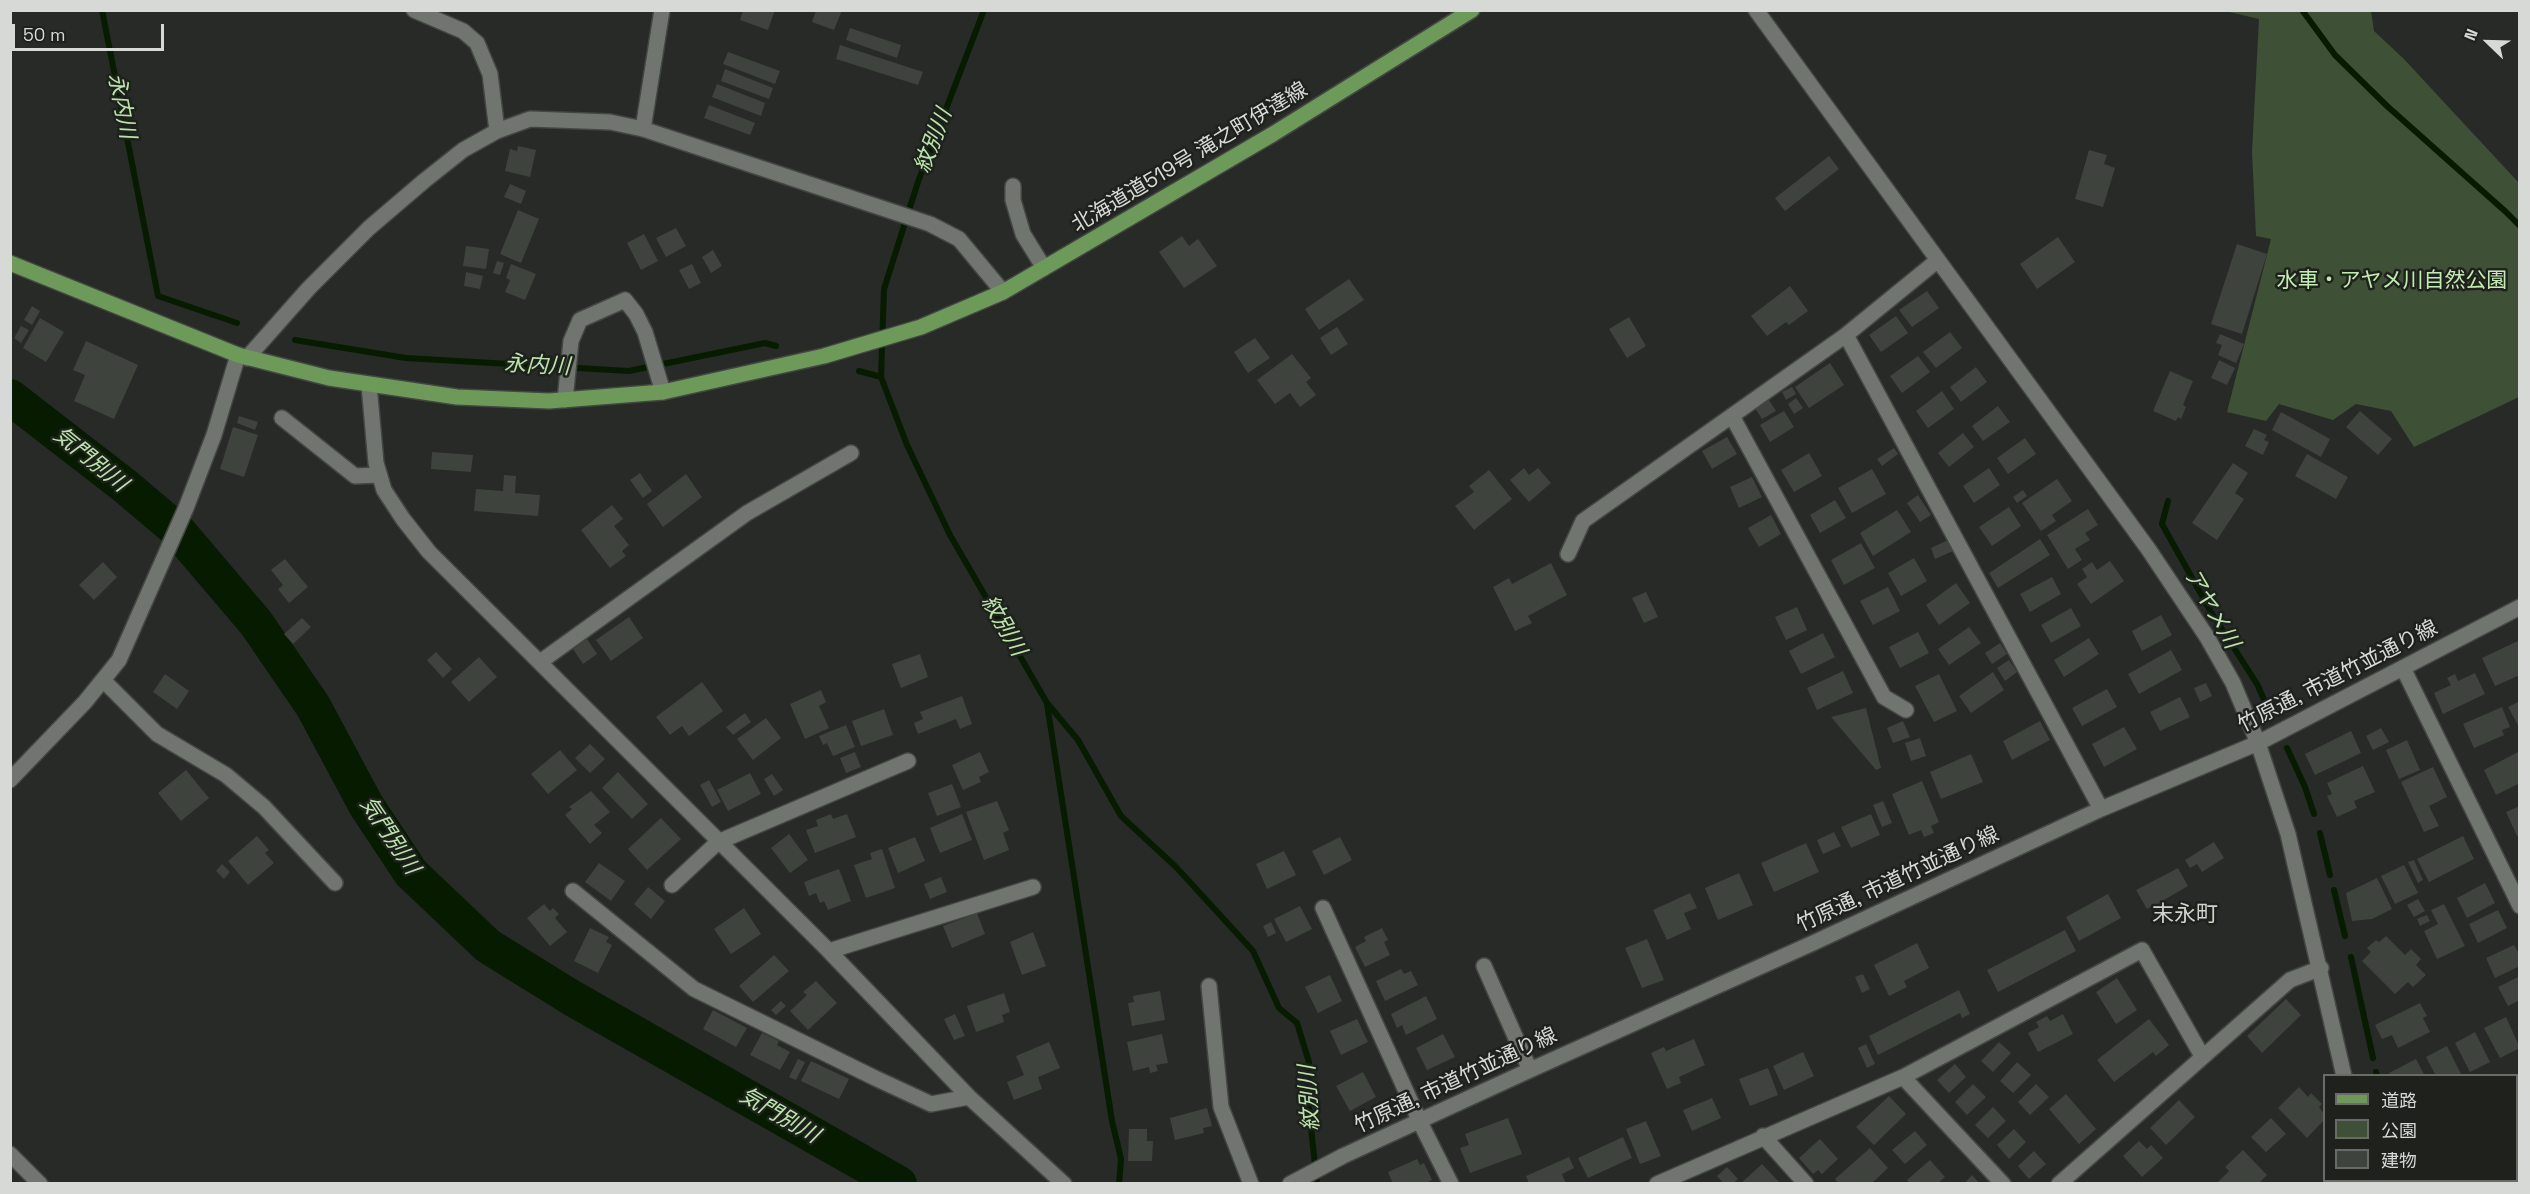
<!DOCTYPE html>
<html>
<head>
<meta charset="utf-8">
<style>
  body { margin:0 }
  #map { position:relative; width:2530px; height:1194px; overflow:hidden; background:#272a26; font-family:"Space Grotesk","Noto Sans JP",sans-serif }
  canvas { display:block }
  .frame { position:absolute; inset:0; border:12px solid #d6d9d6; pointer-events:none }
  .legend { position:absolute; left:2323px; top:1074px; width:195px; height:108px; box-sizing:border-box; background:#1e211c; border:2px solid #686b66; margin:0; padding:8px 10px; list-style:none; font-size:18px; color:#d6d9d6 }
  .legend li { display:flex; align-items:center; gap:12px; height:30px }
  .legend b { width:30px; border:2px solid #686b66 }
  .north { position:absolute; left:2458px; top:12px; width:60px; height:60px; -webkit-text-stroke:4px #1e211c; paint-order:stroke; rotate:293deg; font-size:16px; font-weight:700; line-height:24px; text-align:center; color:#d6d9d6 }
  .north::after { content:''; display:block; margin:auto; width:21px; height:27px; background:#d6d9d6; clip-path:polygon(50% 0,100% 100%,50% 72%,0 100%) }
  .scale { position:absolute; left:12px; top:24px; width:152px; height:27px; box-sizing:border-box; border:3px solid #d6d9d6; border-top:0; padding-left:8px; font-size:18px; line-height:21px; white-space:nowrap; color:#d6d9d6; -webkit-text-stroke:4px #1e211c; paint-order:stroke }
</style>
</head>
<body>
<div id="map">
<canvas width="2530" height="1194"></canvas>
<div class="frame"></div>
<ul class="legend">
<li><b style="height:8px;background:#6d9a58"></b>道路</li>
<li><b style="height:16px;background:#3e5036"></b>公園</li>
<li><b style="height:16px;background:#3f433e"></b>建物</li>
</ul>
<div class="north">N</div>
<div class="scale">50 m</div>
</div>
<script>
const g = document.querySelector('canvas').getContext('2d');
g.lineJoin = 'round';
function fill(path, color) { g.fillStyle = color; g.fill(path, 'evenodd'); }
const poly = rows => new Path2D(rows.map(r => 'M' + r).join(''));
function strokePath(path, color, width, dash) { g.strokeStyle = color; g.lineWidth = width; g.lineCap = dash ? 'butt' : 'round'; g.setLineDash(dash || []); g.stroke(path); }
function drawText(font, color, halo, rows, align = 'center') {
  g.font = font + ' "Space Grotesk","Noto Sans JP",sans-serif'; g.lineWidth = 5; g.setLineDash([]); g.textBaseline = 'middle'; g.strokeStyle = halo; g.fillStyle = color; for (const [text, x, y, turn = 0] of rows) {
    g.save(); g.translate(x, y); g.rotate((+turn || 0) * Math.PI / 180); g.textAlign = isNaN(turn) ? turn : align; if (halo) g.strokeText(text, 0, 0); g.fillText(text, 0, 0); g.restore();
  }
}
const green = poly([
  [2225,11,2371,11,2374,31,2403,58,2519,183,2519,397,2414,447,2391,411,2356,404,2333,420,2279,404,2266,421,2227,412,2271,239,2256,236,2252,152,2259,19]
]);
const stream = poly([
  [102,10,158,296,237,323],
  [984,10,918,182,884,289,881,377,907,445,950,535,1047,703,1078,740,1121,816,1176,867,1253,951,1279,1008,1297,1023,1309,1062,1307,1089,1317,1184],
  [2302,10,2335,55,2387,106,2506,212,2520,226],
  [295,340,406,358,629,371,765,343,776,346],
  [859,371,881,377],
  [2168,501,2162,524,2211,612,2257,684,2271,715],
  [1047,704,1112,1121,1121,1159,1119,1184],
  [2287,748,2305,787,2314,814],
  [2320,833,2330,875],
  [2334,890,2345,936],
  [2351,957,2373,1058],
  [2376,1072,2377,1076],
  [2399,1180,2399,1184]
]);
const river = poly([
  [10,397,125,486,177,530,256,623,313,706,366,805,411,873,488,946,572,998,899,1184]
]);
const building = poly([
  [743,10,775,10,768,30,740,20],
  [816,10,842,10,834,30,812,22],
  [850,28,901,45,897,58,846,40],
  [840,45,923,72,918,85,836,59],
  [728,52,780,71,775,84,723,64],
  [725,69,773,88,769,99,721,81],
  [717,84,765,103,761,116,712,97],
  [709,105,755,123,750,135,704,118],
  [518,146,536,150,530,177,505,171,510,149,517,151],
  [2089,150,2107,155,2104,164,2115,168,2103,207,2075,199],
  [1829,156,1839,169,1785,211,1775,198],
  [510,184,526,191,521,204,504,197],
  [518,210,539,219,521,263,500,254],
  [676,228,686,246,666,257,656,238],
  [644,234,658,261,641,270,627,243],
  [1182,236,1189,246,1198,239,1217,266,1184,288,1159,252],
  [2058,237,2075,262,2037,289,2020,264],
  [2237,244,2267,254,2242,334,2211,324],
  [466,246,489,249,486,269,463,266],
  [713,250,722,266,711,273,702,257],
  [497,261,504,263,500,275,493,273],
  [511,264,536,274,525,300,505,292,510,280,506,278],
  [692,264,701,283,689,289,679,270],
  [466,272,483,276,480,289,464,286],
  [1349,279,1364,300,1319,330,1305,309],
  [1790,286,1808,311,1789,325,1786,322,1767,336,1751,316],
  [1927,291,1939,308,1912,327,1899,310],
  [32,306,40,311,32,325,24,320],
  [1896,316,1908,333,1881,352,1869,335],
  [1629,317,1646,346,1627,358,1609,329],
  [40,318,64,332,46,362,23,348],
  [21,326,29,330,21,343,14,338],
  [1337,327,1348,344,1331,355,1320,338],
  [1950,332,1962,348,1936,368,1923,352],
  [2220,334,2244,344,2236,363,2218,355,2222,345,2216,343],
  [1255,338,1270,358,1248,373,1234,352],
  [86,341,138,365,114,419,74,401,85,375,73,370],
  [1292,354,1311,378,1306,382,1316,395,1300,407,1290,393,1275,404,1257,380],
  [1918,356,1930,372,1902,393,1890,376],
  [2219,360,2235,368,2227,385,2211,378],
  [1830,363,1844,385,1809,408,1795,387],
  [1976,367,1987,382,1961,402,1950,387],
  [2170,371,2193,381,2183,405,2186,407,2181,419,2178,417,2176,421,2153,411],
  [1792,387,1796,394,1786,400,1782,392],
  [1942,391,1954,409,1928,428,1916,411],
  [1796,398,1803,408,1794,414,1788,404],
  [1769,400,1776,411,1762,419,1755,408],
  [1998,406,2010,422,1983,441,1972,426],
  [1784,411,1794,427,1770,442,1760,425],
  [2360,411,2392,439,2378,455,2346,427],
  [2281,412,2330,439,2321,457,2272,430],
  [239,416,258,422,255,430,237,423],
  [233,427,258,435,244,477,220,469],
  [2254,429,2267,435,2264,440,2269,442,2263,455,2245,446],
  [1963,433,1974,447,1949,467,1938,453],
  [1727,437,1737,454,1712,469,1702,451],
  [2025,438,2036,454,2008,474,1997,458],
  [1894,448,1898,454,1882,466,1877,459],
  [432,452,473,455,471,472,431,469],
  [1809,453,1822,476,1794,492,1781,470],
  [2307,454,2348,477,2336,499,2295,476],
  [2233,463,2248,473,2235,493,2244,499,2217,540,2192,523],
  [1524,468,1529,475,1538,468,1551,483,1529,502,1510,480],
  [1989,468,2000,485,1974,503,1963,486],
  [1872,469,1886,494,1852,513,1838,488],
  [1489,470,1512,499,1474,530,1455,506,1474,492,1469,486],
  [640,473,652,491,643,498,630,480],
  [686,474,702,497,663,527,647,504],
  [504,475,516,476,515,493,540,495,538,516,474,511,476,489,503,491],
  [1752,477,1762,497,1739,508,1730,487],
  [2057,479,2072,501,2052,515,2056,521,2041,531,2022,503],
  [2023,490,2027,496,2017,503,2013,497],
  [1918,495,1931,515,1920,522,1907,503],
  [1835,500,1846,518,1820,533,1810,515],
  [612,505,623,519,614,526,629,545,622,551,626,556,610,568,581,530],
  [2009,507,2021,526,1992,546,1979,527],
  [2088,509,2098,525,2085,533,2090,540,2075,549,2082,560,2068,569,2047,535],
  [1897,510,1911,532,1873,556,1860,533],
  [1771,515,1781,534,1759,547,1748,528],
  [2040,539,2050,555,1998,588,1989,573],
  [1948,540,1953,551,1935,559,1931,548],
  [1861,543,1875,568,1844,585,1831,560],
  [1914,558,1927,581,1901,596,1888,573],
  [285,559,308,587,289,603,278,589,283,585,271,570],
  [2110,561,2124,581,2091,604,2077,584,2087,577,2082,569,2092,562,2097,570],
  [103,562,117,577,94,600,79,585],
  [1551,563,1567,595,1528,616,1532,623,1515,631,1493,587,1509,578,1512,584],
  [2052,577,2061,594,2030,612,2020,594],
  [1956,583,1970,603,1939,625,1926,605],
  [1888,587,1900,611,1873,625,1860,601],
  [1646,592,1658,617,1644,623,1632,598],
  [1797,607,1807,630,1786,640,1775,617],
  [2071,608,2081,626,2051,643,2041,625],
  [2161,615,2172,635,2142,651,2132,631],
  [629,617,643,638,611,661,596,640],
  [302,618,311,627,293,644,284,634],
  [1969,627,1981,643,1949,665,1938,649],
  [1918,632,1929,653,1900,668,1889,647],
  [1823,633,1835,657,1801,674,1789,651],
  [2089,638,2099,654,2064,677,2054,660],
  [587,639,597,654,583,664,573,649],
  [2520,640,2520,675,2495,686,2482,658],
  [2000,643,2007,654,1992,664,1985,653],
  [2171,650,2182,670,2139,694,2128,674],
  [436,652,452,669,443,678,427,660],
  [920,654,928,677,901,688,892,664],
  [479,657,497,677,469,702,451,682],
  [2009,660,2017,672,2005,681,1997,668],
  [1843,671,1853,693,1817,710,1807,688],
  [1993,672,2004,690,1971,713,1959,696],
  [2475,673,2485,694,2443,714,2434,693,2451,685,2447,678,2455,674,2458,681],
  [165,674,189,691,177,709,153,692],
  [1939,674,1957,711,1934,722,1915,686],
  [702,682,723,711,689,736,682,726,670,735,656,717],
  [2206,683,2212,696,2200,702,2194,688],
  [2107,689,2117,707,2082,726,2072,708],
  [821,690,826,702,819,706,829,728,805,739,790,704],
  [962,696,972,724,960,729,956,719,918,734,914,723,923,719,920,712],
  [2180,697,2190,717,2160,731,2150,712],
  [2520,701,2520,729,2508,707],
  [2502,707,2510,727,2502,730,2504,735,2474,748,2463,724],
  [1866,708,1881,768,1876,770,1831,717],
  [884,709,893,735,861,746,852,721],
  [745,713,751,722,733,735,726,727],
  [766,718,781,738,753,760,737,739],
  [1903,721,1910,737,1893,743,1887,728],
  [2040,721,2050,740,2012,760,2003,741],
  [846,725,855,747,833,756,827,743,823,745,819,736],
  [2124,727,2137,749,2104,767,2092,744],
  [2381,728,2389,742,2373,750,2366,736],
  [2351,731,2361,753,2315,775,2305,754],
  [1920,738,1926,756,1911,761,1905,743],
  [2407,740,2420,770,2399,779,2386,750],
  [590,744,605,759,590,773,575,758],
  [560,750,577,770,548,794,531,774],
  [855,752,861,767,846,773,840,758],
  [980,752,989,772,979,777,981,782,963,790,952,765],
  [2518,752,2520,783,2496,795,2484,770],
  [1971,754,1983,782,1941,799,1930,772],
  [2363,766,2375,792,2354,801,2357,808,2337,817,2327,796,2332,794,2327,783],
  [2433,767,2447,797,2429,806,2439,826,2424,832,2401,782],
  [186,770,209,798,181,821,158,793],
  [618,772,648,804,632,819,602,788],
  [750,773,761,794,728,811,717,790],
  [772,774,783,790,774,796,764,779],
  [709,780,721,802,712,807,700,785],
  [1922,781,1939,822,1931,826,1934,833,1924,837,1921,830,1909,835,1892,794],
  [952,784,961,807,937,816,928,793],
  [591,791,610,812,594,825,602,833,590,844,565,815,572,809,569,807],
  [997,801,1009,830,1003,833,1009,850,984,860,966,812],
  [1883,801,1892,823,1882,827,1873,805],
  [2520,806,2520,835,2517,836,2506,812],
  [831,814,833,819,847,814,856,837,815,853,806,830,818,826,816,820],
  [962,814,972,840,940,853,930,828],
  [1871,814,1880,835,1851,848,1841,827],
  [661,818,681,839,647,870,628,849],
  [1834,832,1841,846,1823,854,1817,840],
  [789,834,808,860,790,873,771,848],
  [257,836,269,850,265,853,274,863,248,885,228,861],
  [2463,836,2474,859,2429,882,2417,859],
  [915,837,925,861,898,873,888,848],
  [1340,837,1352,860,1324,875,1312,851],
  [2214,842,2224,858,2202,872,2197,864,2190,868,2185,860],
  [1806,843,1819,872,1774,892,1761,863],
  [882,849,895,888,866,898,854,865,872,859,870,853],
  [1284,851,1296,875,1267,889,1256,864],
  [2414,860,2423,880,2418,883,2408,862],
  [599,863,625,881,611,901,585,882],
  [222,864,230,872,224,879,216,871],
  [2404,865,2418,893,2395,904,2381,876],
  [2178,868,2188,886,2164,900,2169,908,2160,913,2155,904,2147,909,2136,890],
  [839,869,851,901,828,910,824,901,820,903,816,893,809,896,804,882],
  [1739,873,1753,905,1718,920,1705,888],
  [941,877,947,892,930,899,924,884],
  [2377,878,2392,909,2372,919,2352,921,2346,893],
  [2485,883,2495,903,2467,918,2457,898],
  [648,887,665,901,651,919,634,904],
  [1690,893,1697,908,1684,913,1691,929,1667,940,1653,910],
  [2108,894,2121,918,2079,941,2066,917],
  [2418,899,2425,911,2414,917,2407,905],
  [544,904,550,911,553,908,559,914,555,918,567,932,550,946,527,918],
  [2444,904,2465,946,2437,959,2424,931,2438,924,2431,910],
  [1300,906,1312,929,1286,942,1274,919],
  [744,908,761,934,731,954,714,929],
  [2498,910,2507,928,2478,943,2469,924],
  [977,913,985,934,952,948,943,926],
  [2427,915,2430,921,2420,926,2417,919],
  [1271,922,1276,933,1268,937,1263,926],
  [590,928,609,937,606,942,612,945,598,973,574,961],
  [1382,928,1388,940,1384,942,1390,955,1365,967,1355,947,1366,941,1364,937],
  [2065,930,2076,951,1998,992,1987,970],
  [1033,932,1046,966,1022,975,1010,942],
  [2386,936,2405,955,2411,949,2421,959,2416,965,2426,975,2413,987,2408,982,2395,994,2362,961,2371,952,2367,948,2376,940,2379,942],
  [1647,939,1664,980,1642,988,1625,948],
  [1917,943,1929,968,1904,981,1907,987,1889,996,1874,965],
  [2514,945,2520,955,2520,966,2495,978,2486,958],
  [774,955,789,971,753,1002,739,986],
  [1401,969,1404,974,1411,971,1418,985,1385,1001,1376,981],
  [1863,974,1870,989,1862,993,1855,977],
  [1330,975,1342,1001,1318,1013,1305,987],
  [2520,976,2520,1000,2508,1006,2498,987],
  [2117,978,2137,1010,2116,1024,2096,992],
  [816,981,837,1003,808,1030,790,1011,807,995,803,992],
  [1959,990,1970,1014,1962,1018,1960,1013,1878,1055,1869,1036],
  [1160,991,1165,1020,1132,1026,1128,1003,1134,1002,1133,996],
  [1004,993,1010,1012,1002,1015,1004,1022,976,1032,967,1006],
  [1426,996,1437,1019,1406,1035,1402,1025,1397,1028,1391,1014],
  [2286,999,2301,1015,2262,1053,2247,1036],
  [781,1001,786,1006,776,1015,771,1010],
  [2420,1003,2427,1016,2423,1018,2430,1032,2398,1048,2392,1035,2382,1039,2375,1025],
  [713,1010,747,1028,736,1047,703,1029],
  [955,1014,965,1036,954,1040,944,1019],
  [2063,1014,2073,1034,2038,1052,2028,1033,2039,1027,2036,1022,2047,1016,2050,1021],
  [2506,1017,2520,1048,2500,1058,2484,1028],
  [1357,1019,1368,1042,1341,1055,1330,1031],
  [2149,1019,2169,1045,2156,1056,2153,1052,2114,1082,2097,1060],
  [2475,1032,2490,1062,2470,1072,2455,1043],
  [762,1033,779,1041,777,1045,790,1052,780,1070,750,1055],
  [1162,1034,1168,1063,1156,1065,1158,1071,1150,1073,1149,1067,1133,1071,1127,1042],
  [1443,1034,1455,1057,1427,1070,1416,1048],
  [1694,1039,1705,1065,1679,1077,1681,1083,1667,1089,1651,1053,1664,1047,1666,1051],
  [1049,1042,1060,1068,1038,1077,1042,1089,1014,1100,1007,1082,1024,1075,1016,1056],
  [1999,1042,2011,1053,1993,1072,1981,1061],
  [1866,1044,1875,1064,1867,1068,1858,1048],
  [2447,1046,2462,1076,2436,1076,2426,1057],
  [1803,1052,1814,1076,1784,1090,1773,1066],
  [798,1059,805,1062,796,1080,789,1077],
  [2416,1059,2425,1076,2391,1076,2389,1073],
  [811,1061,849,1079,839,1099,801,1081],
  [2017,1062,2031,1075,2013,1093,2000,1081],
  [1955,1064,1966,1077,1949,1093,1937,1080],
  [1768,1068,1778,1095,1750,1106,1739,1079],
  [1363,1072,1376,1097,1350,1111,1336,1086],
  [1973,1084,1986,1097,1967,1115,1955,1102],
  [2036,1084,2049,1097,2030,1115,2018,1102],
  [2299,1087,2308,1097,2311,1093,2322,1104,2319,1107,2324,1114,2324,1120,2307,1138,2278,1108],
  [2066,1094,2096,1129,2079,1144,2049,1109],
  [1889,1096,1906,1114,1874,1145,1856,1127],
  [1712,1098,1721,1118,1692,1131,1683,1110],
  [2179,1100,2195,1117,2166,1145,2150,1128],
  [1993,1107,2006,1121,1988,1138,1975,1125],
  [1207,1108,1212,1126,1203,1128,1204,1133,1175,1140,1170,1118],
  [1508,1118,1522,1154,1470,1173,1460,1148,1469,1145,1465,1134],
  [2271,1118,2286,1134,2266,1152,2251,1137],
  [2520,1120,2520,1145,2516,1140,2516,1121],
  [1646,1121,1661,1156,1640,1164,1626,1129],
  [1129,1129,1147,1129,1147,1141,1153,1141,1152,1161,1128,1161],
  [2014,1129,2026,1142,2009,1159,1997,1145],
  [1915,1131,1927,1145,1905,1164,1892,1150],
  [1623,1137,1632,1158,1588,1178,1578,1158],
  [1820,1139,1838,1159,1822,1174,1818,1170,1813,1174,1799,1158],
  [2139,1141,2147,1149,2151,1145,2163,1158,2142,1177,2123,1156],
  [1870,1148,1888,1168,1871,1184,1839,1184,1835,1179],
  [2243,1150,2267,1175,2258,1184,2216,1184,2229,1171,2225,1167],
  [2034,1151,2046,1164,2029,1179,2018,1166],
  [1569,1157,1574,1168,1562,1174,1566,1184,1529,1184,1526,1176],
  [1417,1159,1420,1165,1424,1163,1432,1180,1424,1184,1393,1184,1388,1172],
  [1930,1160,1945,1177,1937,1184,1910,1184,1907,1180],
  [1762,1164,1779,1182,1740,1184],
  [2520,1164,2520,1184,2506,1184,2505,1180,2516,1180,2516,1165],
  [1727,1167,1738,1179,1732,1184,1724,1184,1717,1176],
  [1972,1175,1980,1184,1964,1184]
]);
const minor = poly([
  [414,10,463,31,477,43,490,74,497,131],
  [1756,10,2149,550,2207,637,2233,683,2258,743,2288,834,2344,1076],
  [643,129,662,10],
  [1013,186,1013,200,1023,234,1044,268],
  [1846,335,2101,809],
  [247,358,309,288,369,228,424,181,463,150,497,131,530,119,610,122,643,129,930,224,959,239,1003,292],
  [369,385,376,463,384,490,403,519,429,552,829,951,969,1097,1064,1184],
  [565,400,571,341,580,320,625,300,636,314,645,332,663,392],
  [1732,416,1884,697,1906,710],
  [282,418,355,476,379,475],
  [1568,554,1583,521,1846,335,1938,260],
  [540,662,747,513,851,453],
  [2403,668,2520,906],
  [104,681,157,734,226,775,264,807,335,883],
  [10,780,85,702,119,660,186,508,214,435,238,355],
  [672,885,718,842,908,761],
  [573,891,694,989,875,1078,931,1104,969,1097],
  [1323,908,1420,1122,1451,1184],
  [829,951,1033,887],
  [1484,966,1530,1070],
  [1209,986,1221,1107,1251,1184],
  [1903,1077,2003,1184],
  [2516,1088,2520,1086],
  [1763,1136,1806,1184],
  [10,1154,40,1184],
  [2367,1180,2367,1184],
  [1290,1184,1343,1156,1530,1070,1813,943,2101,809,2258,743,2520,607],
  [1657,1184,1903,1077,2142,950,2202,1056],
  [2059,1184,2290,980,2321,968]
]);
const major = poly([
  [10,263,238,355,329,378,457,397,549,401,663,392,824,356,921,327,1003,292,1273,134,1472,10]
]);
const streetNames = [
  ["北海道道519号 滝之町伊達線",1190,158,-31],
  ["竹原通, 市道竹並通り線",2338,677,-27],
  ["竹原通, 市道竹並通り線",1898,880,-25],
  ["竹原通, 市道竹並通り線",1456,1081,-25]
];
const parkNames = [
  ["水車・アヤメ川自然公園",2392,281]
];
const waterNames = [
  ["永内川",121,106,79],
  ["紋別川",934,141,-69],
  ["永内川",537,366,3],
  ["気門別川",90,460,39],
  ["アヤメ川",2211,609,60],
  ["紋別川",1003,626,60],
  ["気門別川",389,836,56],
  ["紋別川",1310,1098,-94],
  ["気門別川",779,1116,30]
];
const neighbourhoodNames = [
  ["末永町",2185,915]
];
fill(green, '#3e5036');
strokePath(stream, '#071b00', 6);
strokePath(river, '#071b00', 36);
fill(building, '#3f433e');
strokePath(minor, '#434643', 18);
strokePath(major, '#434643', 18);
strokePath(minor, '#71756f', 15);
strokePath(major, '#6d9a58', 15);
drawText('21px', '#d6d9d6', '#1e211c', streetNames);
drawText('21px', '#c2ebb1', '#1e211c', parkNames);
drawText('italic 22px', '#bbe4aa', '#1e211c', waterNames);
drawText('22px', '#cfd3cd', '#1e211c', neighbourhoodNames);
</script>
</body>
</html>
